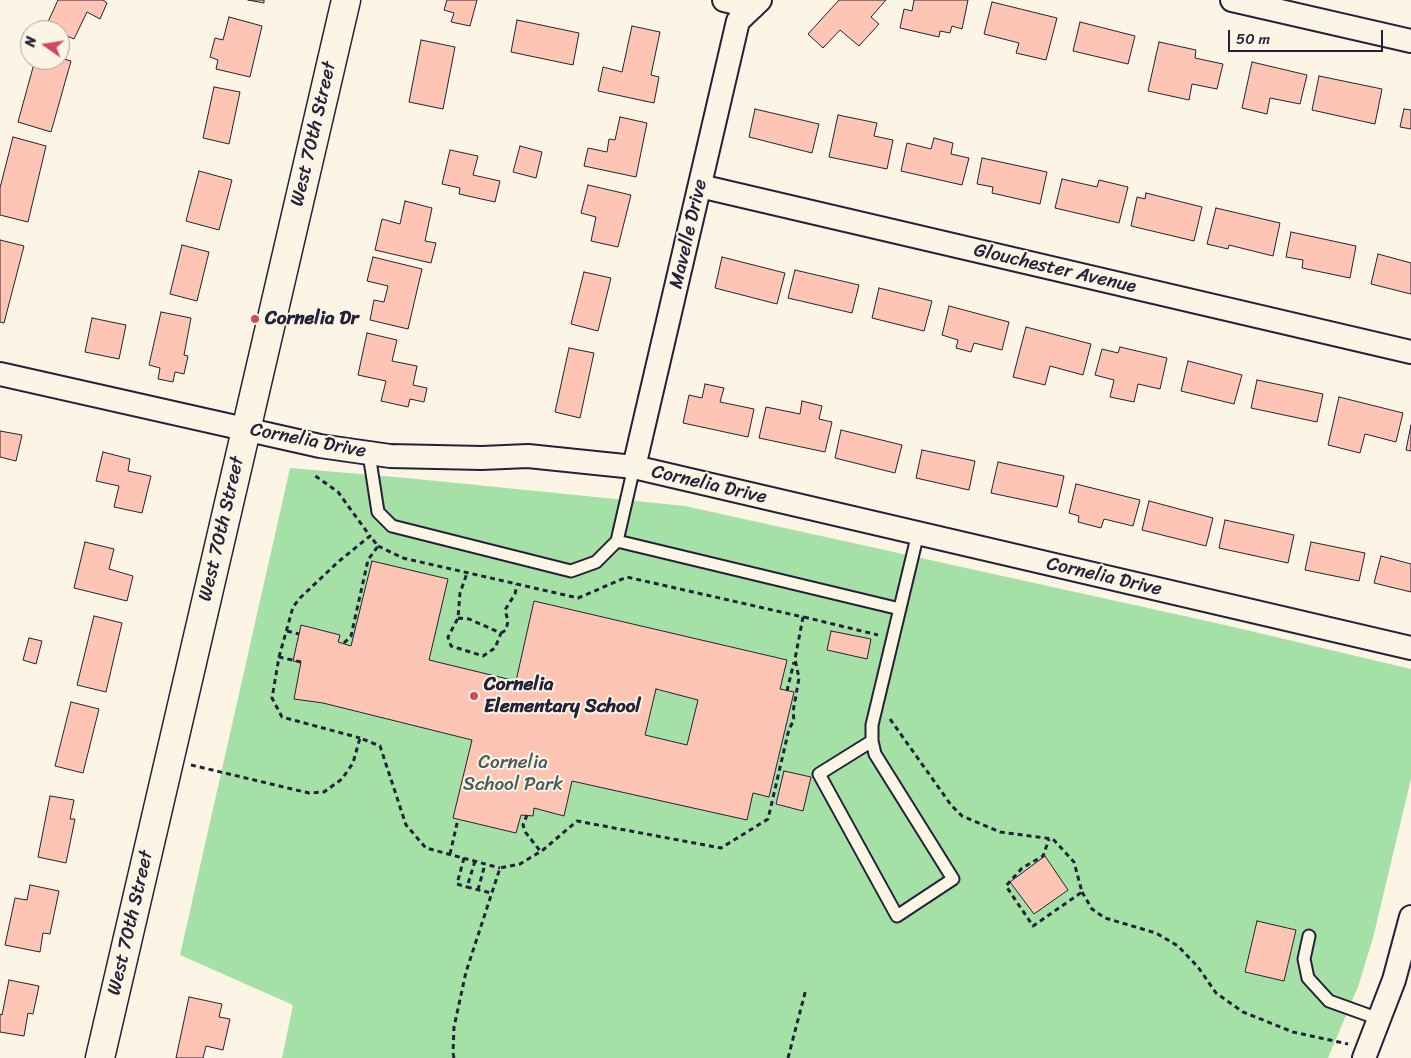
<!DOCTYPE html>
<html>
<head>
<meta charset="utf-8">
<style>
  body { margin:0 }
  #map { position:relative; width:1411px; height:1058px; overflow:hidden; background:#fcf5e5; font-family:Sriracha,sans-serif }
  canvas { display:block }
  .north { position:absolute; left:20px; top:20px; width:50px; height:50px; box-sizing:border-box; background:#fcf5e5; border:1px solid #a5a1a1; border-radius:50%; rotate:283deg; font-size:14px; font-weight:700; line-height:20px; text-align:center; color:#22223b }
  .north::after { content:''; display:block; margin:auto; width:18px; height:22px; background:#d1495b; clip-path:polygon(50% 0,100% 100%,50% 72%,0 100%) }
  .scale { position:absolute; left:1228px; top:30px; width:155px; height:22px; box-sizing:border-box; border:2px solid #22223b; border-top:0; padding-left:6px; font-size:15px; line-height:18px; white-space:nowrap; color:#22223b; -webkit-text-stroke:4px #fcf5e5; paint-order:stroke }
</style>
</head>
<body>
<div id="map">
<canvas width="1411" height="1058"></canvas>
<div class="north">N</div>
<div class="scale">50 m</div>
</div>
<script>
const g = document.querySelector('canvas').getContext('2d');
g.lineJoin = 'round';
function fill(path, color) { g.fillStyle = color; g.fill(path, 'evenodd'); }
const poly = rows => new Path2D(rows.map(r => 'M' + r).join(''));
function strokePath(path, color, width, dash) { g.strokeStyle = color; g.lineWidth = width; g.lineCap = dash ? 'butt' : 'round'; g.setLineDash(dash || []); g.stroke(path); }
function drawText(font, color, halo, rows, align = 'center') {
  g.font = font + ' Sriracha,sans-serif'; g.lineWidth = 4; g.setLineDash([]); g.textBaseline = 'middle'; g.strokeStyle = halo; g.fillStyle = color; for (const [text, x, y, turn = 0] of rows) {
    g.save(); g.translate(x, y); g.rotate((+turn || 0) * Math.PI / 180); g.textAlign = isNaN(turn) ? turn : align; if (halo) g.strokeText(text, 0, 0); g.fillText(text, 0, 0); g.restore();
  }
}
const green = poly([
  [290,468,407,478,685,506,1225,625,1411,669,1411,779,1373,938,1358,987,1328,1058,282,1058,293,1005,180,955]
]);
const building = poly([
  [58,0,103,0,107,3,100,19,87,12,74,39,60,33,60,30,54,30,46,26,58,0],
  [248,0,264,0,264,3,248,0],
  [447,0,477,0,470,26,451,22,454,13,444,10,447,0],
  [839,0,886,0,871,17,879,24,859,46,840,30,823,48,808,34,839,0],
  [914,0,968,0,962,29,952,26,950,33,940,31,939,37,900,28,904,9,912,11,914,0],
  [992,2,1057,18,1046,60,1016,53,1019,43,984,34,992,2],
  [229,17,262,26,250,77,216,69,218,60,210,57,215,38,223,40,229,17],
  [517,20,579,33,573,65,511,52,517,20],
  [1080,22,1135,36,1128,64,1073,51,1080,22],
  [632,26,660,32,651,75,659,77,654,103,598,91,603,67,622,72,632,26],
  [421,40,455,47,443,109,409,102,421,40],
  [1159,42,1196,50,1195,58,1223,64,1217,89,1192,84,1189,100,1148,91,1159,42],
  [60,58,71,61,51,132,18,122,35,60,60,60,60,58],
  [1252,62,1307,75,1300,104,1270,98,1267,114,1242,108,1252,62],
  [1319,76,1382,89,1375,124,1312,110,1319,76],
  [214,87,240,92,229,144,203,138,214,87],
  [755,109,819,124,812,153,749,137,755,109],
  [1404,109,1411,110,1411,129,1400,127,1404,109],
  [838,115,877,123,874,136,893,140,887,169,829,157,838,115],
  [620,117,647,123,636,177,584,166,588,148,607,152,609,139,615,140,620,117],
  [13,137,46,146,28,222,0,215,0,188,13,137],
  [934,138,953,143,951,154,969,158,962,185,901,171,907,143,931,149,934,138],
  [520,146,542,152,536,178,513,172,520,146],
  [450,150,478,156,473,175,500,181,495,202,459,194,460,188,442,184,450,150],
  [982,158,1047,172,1040,204,992,193,993,187,977,184,982,158],
  [199,171,232,180,219,230,186,221,199,171],
  [1062,179,1097,187,1099,180,1128,187,1119,223,1055,208,1062,179],
  [588,185,631,195,618,247,591,241,596,217,581,213,588,185],
  [1146,193,1202,207,1194,241,1131,226,1137,197,1145,199,1146,193],
  [405,201,432,208,425,241,436,243,431,263,375,250,382,219,400,224,405,201],
  [1216,208,1280,223,1273,256,1229,245,1228,249,1207,244,1216,208],
  [1291,232,1356,246,1350,278,1302,268,1303,260,1286,257,1291,232],
  [0,240,24,246,4,323,0,322,0,240],
  [182,245,209,252,197,301,170,294,182,245],
  [1378,254,1411,263,1411,294,1371,284,1378,254],
  [373,257,422,269,408,329,370,320,374,300,384,302,388,286,367,281,373,257],
  [722,257,785,273,777,304,715,288,722,257],
  [795,270,859,285,852,313,788,298,795,270],
  [584,272,611,278,598,331,571,324,584,272],
  [879,288,932,301,924,331,872,318,879,288],
  [949,306,1009,322,1002,350,974,343,971,352,956,348,958,340,942,335,949,306],
  [161,312,191,318,184,355,188,356,184,374,175,372,173,382,158,379,160,368,149,365,161,312],
  [92,318,126,325,119,359,85,352,92,318],
  [1026,327,1091,344,1083,375,1050,366,1045,385,1013,377,1026,327],
  [367,333,397,340,392,361,417,366,413,385,427,388,424,402,410,399,408,407,381,401,386,381,358,375,367,333],
  [1120,347,1167,358,1160,389,1138,384,1134,402,1110,397,1114,380,1095,375,1102,349,1118,353,1120,347],
  [569,348,594,353,580,418,555,412,569,348],
  [1188,361,1242,375,1234,404,1181,391,1188,361],
  [1257,380,1323,394,1317,422,1251,408,1257,380],
  [705,384,724,388,720,402,754,409,748,437,683,423,689,395,702,398,705,384],
  [1339,397,1403,413,1396,442,1365,434,1360,453,1328,445,1339,397],
  [802,401,822,406,819,419,832,422,825,452,759,438,766,407,800,414,802,401],
  [1411,425,1411,451,1406,450,1411,425],
  [841,430,902,445,895,473,835,458,841,430],
  [0,431,22,435,16,461,0,457,0,431],
  [922,450,975,461,969,490,916,478,922,450],
  [103,452,130,459,128,471,151,476,142,513,114,507,119,486,96,481,103,452],
  [998,462,1064,476,1057,507,991,493,998,462],
  [1076,484,1140,500,1133,526,1104,519,1101,528,1078,522,1079,516,1069,513,1076,484],
  [1149,501,1213,518,1206,546,1142,530,1149,501],
  [1225,520,1294,535,1288,563,1219,548,1225,520],
  [85,542,114,549,109,569,133,576,127,601,74,588,85,542],
  [1311,542,1365,553,1359,581,1305,570,1311,542],
  [1381,556,1411,564,1411,592,1374,583,1381,556],
  [372,561,448,579,429,660,516,681,534,601,787,660,780,689,794,692,769,797,753,793,747,820,572,781,564,816,534,808,533,816,521,815,516,833,453,818,472,740,323,703,294,699,301,662,293,661,301,625,340,635,338,642,351,646,372,561],
  [656,689,698,700,687,745,645,735,656,689],
  [94,616,122,623,106,692,77,685,94,616],
  [831,631,871,639,867,659,827,650,831,631],
  [29,638,42,641,36,664,23,660,29,638],
  [71,702,99,709,83,773,55,766,71,702],
  [784,771,811,777,803,811,776,804,784,771],
  [50,796,74,800,70,819,75,819,66,863,38,857,50,796],
  [1045,856,1068,890,1034,914,1010,882,1045,856],
  [30,885,59,891,50,934,43,933,40,952,5,945,15,898,27,900,30,885],
  [1257,921,1296,930,1284,981,1245,972,1257,921],
  [9,980,39,986,33,1014,28,1013,24,1036,0,1032,0,1014,2,1015,9,980],
  [189,997,222,1004,219,1017,230,1019,223,1050,206,1046,203,1058,176,1058,189,997]
]);
const path = poly([
  [378,546,403,558,578,598,627,577,803,617,795,659,799,678,793,712,794,720,789,729,768,819,721,848,577,821,543,850,520,864,500,868,466,972,454,1027,453,1053,454,1058],
  [804,617,878,635],
  [458,618,469,619,501,633,495,648,483,656,451,646,448,637,458,618,460,593,467,573],
  [287,631,299,634],
  [501,633,506,630,508,621,505,610,515,594,517,584],
  [344,643,351,636,368,560,378,546,370,536],
  [279,657,293,607,300,598,338,562,370,536,338,492,314,475],
  [301,662,279,657,272,698,282,717,360,738],
  [787,691,794,662],
  [890,719,951,805,962,816,1000,832,1053,839,1074,862,1082,892,1033,926,1006,886,1022,868,1043,856,1049,839],
  [191,765,309,793,324,792,342,779,353,763,360,738,380,746,406,825,426,848,500,868],
  [527,815,523,825,526,833,541,852],
  [450,854,458,819],
  [464,858,457,884,467,887],
  [475,861,467,887,491,893],
  [478,890,485,864],
  [1082,892,1092,909,1105,918,1156,933,1178,946,1198,967,1216,993,1243,1012,1293,1032,1348,1044],
  [788,1058,806,989]
]);
const service = poly([
  [369,454,378,512,392,526,571,571,596,562,617,541],
  [634,467,617,541,900,609],
  [872,741,819,774,897,916,953,879,875,754,872,741,872,725,918,533],
  [1309,936,1304,959,1308,978,1329,1001,1379,1019]
]);
const minor = poly([
  [724,0,753,7],
  [1232,0,1411,41],
  [700,186,1411,352],
  [0,374,320,446,390,456,482,458,528,456,634,467,1411,648],
  [634,467,738,21,760,0],
  [1364,1058,1394,980,1411,917]
]);
const tertiary = poly([
  [100,1058,346,0]
]);
const markers = [
  [255,319,5,"#d1495b"],
  [474,696,5,"#d1495b"]
];
const streetNames = [
  ["West 70th Street",314,134,-77],
  ["Mavelle Drive",689,234,-77],
  ["Glouchester Avenue",1055,269,13],
  ["Cornelia Drive",308,441,11],
  ["Cornelia Drive",709,485,13],
  ["West 70th Street",222,529,-77],
  ["Cornelia Drive",1104,577,13],
  ["West 70th Street",131,923,-77]
];
const poiNames = [
  ["Cornelia Dr",265,319],
  ["Cornelia",484,685],
  ["Elementary School",484,707]
];
const parkNames = [
  ["Cornelia",513,763],
  ["School Park",513,785]
];
fill(green, '#a5e1a7');
fill(building, '#fec4b4');
strokePath(building, '#22223b', 1);
strokePath(service, '#22223b', 15);
strokePath(minor, '#22223b', 26);
strokePath(tertiary, '#22223b', 31);
strokePath(path, '#22223b', 3, [5, 4]);
strokePath(service, '#fcf5e5', 11);
strokePath(minor, '#fcf5e5', 22);
strokePath(tertiary, '#fcf5e5', 28);
for (const [x, y, r, color] of markers) { const dot = new Path2D(); dot.arc(x, y, r, 0, 2 * Math.PI); g.fillStyle = color; g.fill(dot); strokePath(dot, '#fcf5e5', 2); }
drawText('19px', '#22223b', '#fcf5e5', streetNames);
drawText('bold 19px', '#22223b', '#fcf5e5', poiNames, 'left');
drawText('19px', '#495b5b', '#fcf5e5', parkNames);
</script>
</body>
</html>
